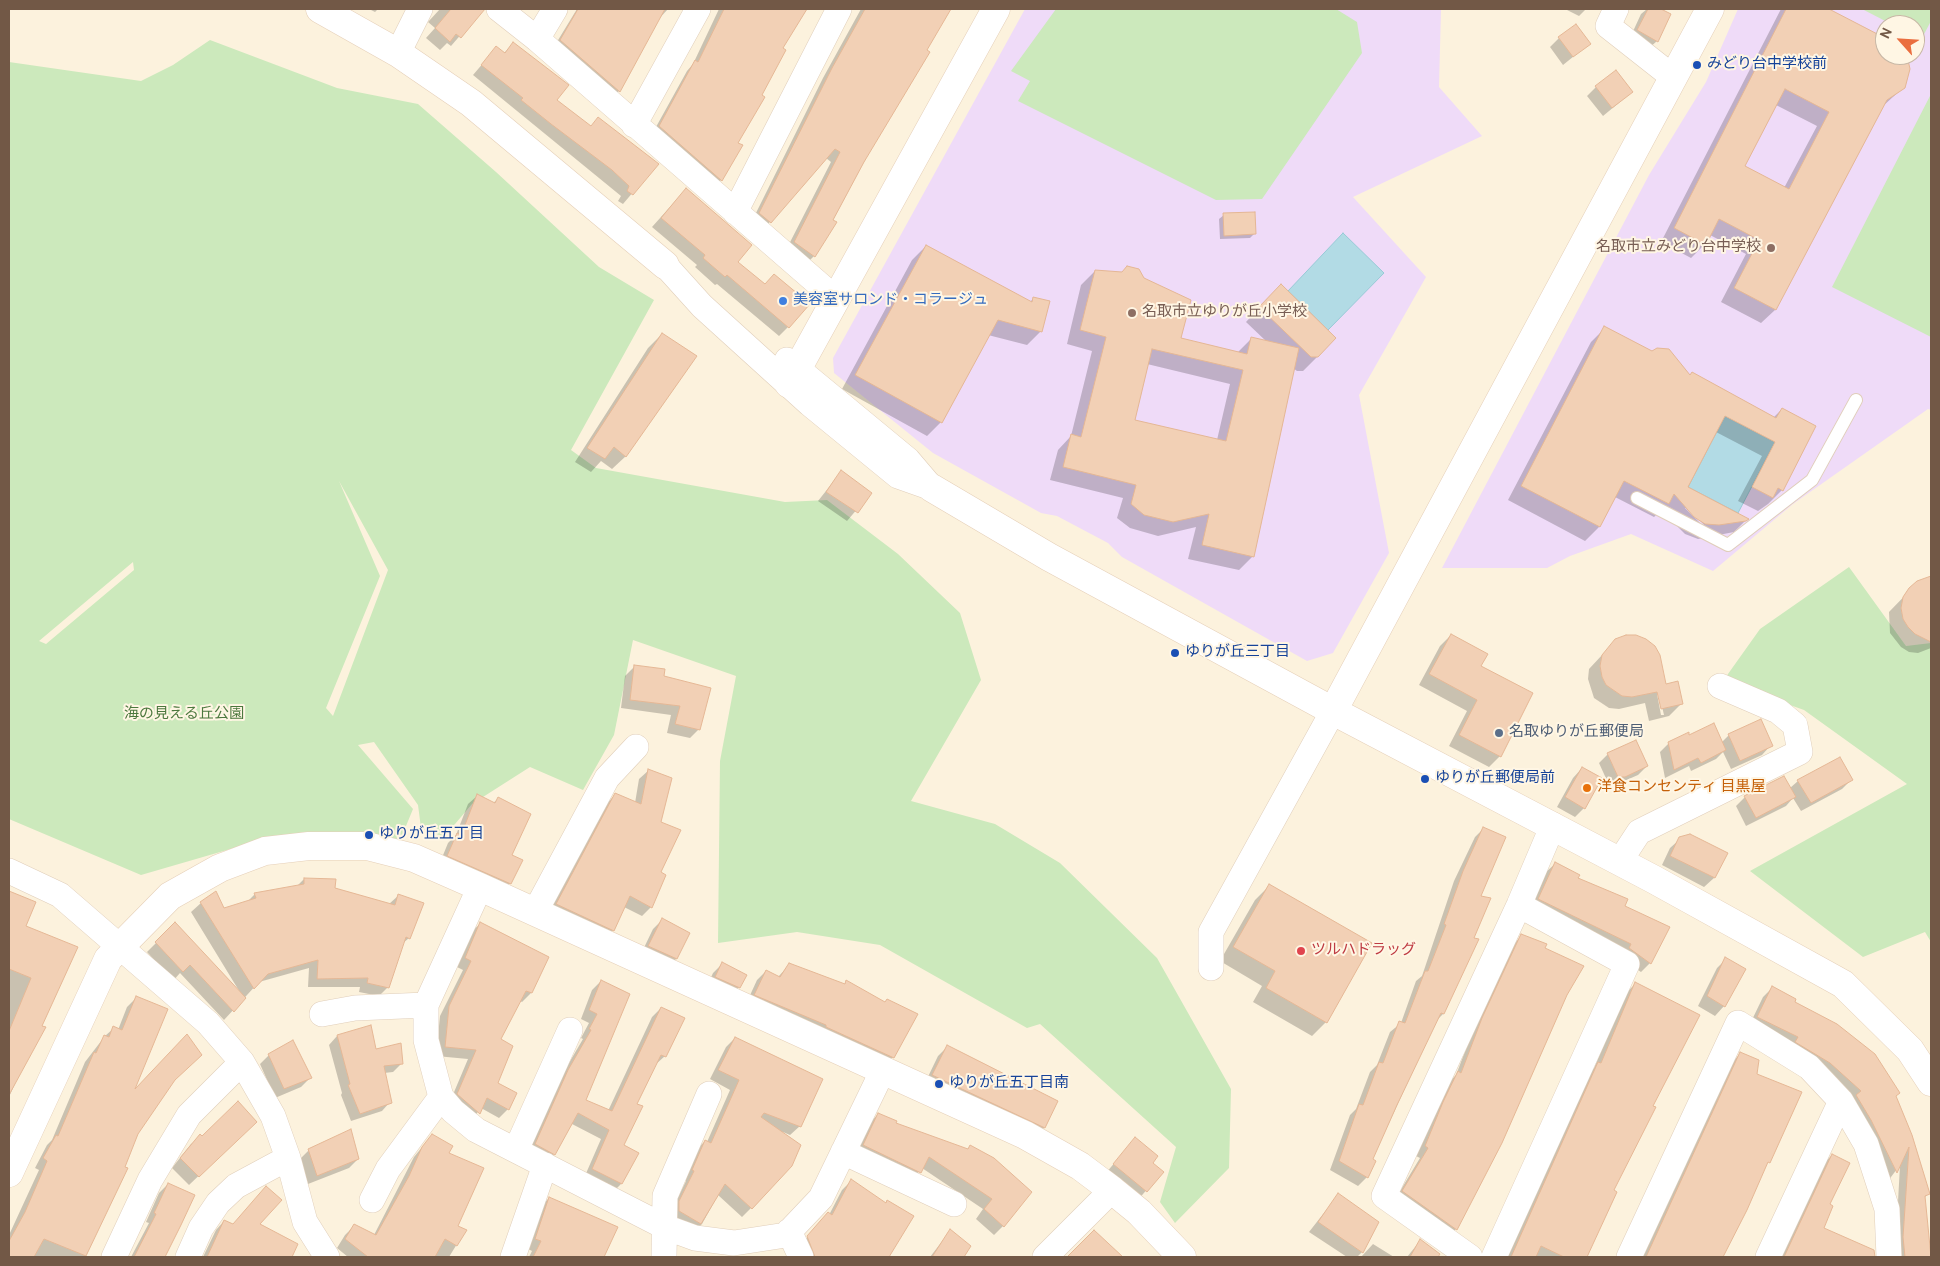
<!DOCTYPE html>
<html>
<head>
<meta charset="utf-8">
<style>
  body { margin:0 }
  #map { position:relative; width:1940px; height:1266px; overflow:hidden; background:#fcf2dd; font-family:Overpass,sans-serif }
  canvas { display:block }
  .frame { position:absolute; inset:0; border:10px solid #725846; pointer-events:none }
  .north { position:absolute; left:1875px; top:15px; width:50px; height:50px; box-sizing:border-box; background:#fff6e4; border:1px solid #c7b7a5; border-radius:50%; rotate:296deg; font-size:14px; font-weight:700; line-height:20px; text-align:center; color:#725846 }
  .north::after { content:''; display:block; margin:auto; width:18px; height:22px; background:#ea6e3f; clip-path:polygon(50% 0,100% 100%,50% 72%,0 100%) }
</style>
</head>
<body>
<div id="map">
<canvas width="1940" height="1266"></canvas>
<div class="frame"></div>
<div class="north">N</div>
</div>
<script>
const g = document.querySelector('canvas').getContext('2d');
g.lineJoin = 'round';
function fill(path, color) { g.fillStyle = color; g.fill(path, 'evenodd'); }
const poly = rows => new Path2D(rows.map(r => 'M' + r).join(''));
function strokePath(path, color, width, dash) { g.strokeStyle = color; g.lineWidth = width; g.lineCap = dash ? 'butt' : 'round'; g.setLineDash(dash || []); g.stroke(path); }
function drawText(font, color, halo, rows, align = 'center') {
  g.font = font + ' Overpass,"Noto Sans JP",sans-serif'; g.lineWidth = 4; g.setLineDash([]); g.textBaseline = 'middle'; g.strokeStyle = halo; g.fillStyle = color; for (const [text, x, y, turn = 0] of rows) {
    g.save(); g.translate(x, y); g.rotate((+turn || 0) * Math.PI / 180); g.textAlign = isNaN(turn) ? turn : align; if (halo) g.strokeText(text, 0, 0); g.fillText(text, 0, 0); g.restore();
  }
}
const education = poly([
  [1025,9,1441,9,1439,87,1482,136,1353,197,1426,277,1359,395,1389,553,1333,653,1307,661,1122,557,1108,543,1057,516,1041,513,933,453,834,373,833,358],
  [1738,9,1931,9,1931,410,1928,409,1793,504,1713,571,1631,534,1570,556,1547,568,1442,568,1649,175,1706,82],
  [1885,25,1915,25,1915,55,1885,55]
]);
const green = poly([
  [1056,9,1336,9,1357,22,1362,53,1262,199,1216,200,1018,101,1030,81,1011,71],
  [1862,9,1931,9,1931,21,1921,40,1915,37,1915,25,1893,25],
  [210,40,337,88,418,104,496,172,599,267,654,300,571,450,596,468,785,502,827,500,898,554,960,613,981,680,911,801,995,824,1060,863,1157,958,1231,1089,1229,1168,1175,1223,1160,1202,1176,1147,1040,1024,1027,1028,880,945,797,932,718,943,720,761,736,676,633,640,614,735,583,790,530,767,472,804,444,837,421,828,418,805,374,742,358,745,413,809,399,843,258,841,141,875,9,819,9,62,141,81,173,65],
  [339,481,388,570,333,716,326,708,380,576],
  [133,562,134,570,46,644,39,641],
  [1931,94,1931,337,1832,287],
  [1849,567,1906,646,1931,643,1931,942,1925,932,1863,957,1750,871,1907,784,1804,710,1723,681,1760,629]
]);
const water = poly([
  [1343,233,1384,273,1328,330,1288,291,1343,233],
  [1725,416,1775,442,1738,513,1688,487,1725,416]
]);
const shadow = poly([
  [369,9,378,9,375,12],
  [440,9,483,9,451,46,447,43,440,50,426,38,435,28,428,22],
  [577,9,668,9,657,21,619,91,610,100,552,50],
  [719,9,807,9,781,49,721,180,712,189,651,136,687,71,693,64],
  [861,9,945,9,814,256,805,265,785,252,831,162,826,158,761,232,751,223,823,78],
  [1565,9,1586,9,1579,16],
  [1647,9,1658,9,1670,14,1657,41,1647,50,1629,40,1641,14],
  [1781,9,1826,9,1885,39,1885,55,1904,55,1904,87,1883,106,1775,310,1761,323,1721,302,1746,254,1710,235,1705,244,1691,258,1661,242],
  [1776,105,1817,126,1784,188,1743,166],
  [1559,38,1589,44,1563,65,1550,47],
  [513,44,555,100,590,127,657,164,623,204,618,201,621,196,473,75,496,48,503,54],
  [1596,87,1632,92,1603,116,1587,96],
  [686,189,736,263,788,327,779,336,717,284,715,285,695,267,697,265,652,227],
  [1224,215,1254,234,1250,238,1220,239,1219,219],
  [926,246,1030,302,1034,298,1041,331,1027,345,988,335,941,422,927,436,842,389,912,260],
  [1095,271,1180,339,1238,352,1252,338,1267,342,1246,322,1267,299,1317,357,1303,371,1297,371,1293,368,1253,556,1239,570,1188,559,1196,527,1158,536,1130,528,1117,518,1123,498,1050,480,1058,450,1071,436,1092,351,1067,344,1081,285],
  [1147,364,1230,384,1217,440,1134,421],
  [1605,328,1690,376,1773,418,1782,409,1782,490,1768,504,1758,511,1738,501,1762,456,1716,432,1687,488,1747,519,1734,532,1698,539,1685,534,1661,510,1654,517,1615,497,1599,527,1585,541,1508,500,1591,342],
  [1685,508,1689,508,1704,525,1703,526],
  [662,334,626,456,612,469,601,461,591,472,575,462,648,348],
  [841,472,870,494,847,521,818,501],
  [1927,579,1931,579,1931,648,1918,653,1909,652,1901,647,1890,633,1889,612,1918,582],
  [1451,635,1479,667,1500,756,1489,767,1449,746,1467,711,1419,685,1440,646],
  [1616,640,1681,704,1669,716,1649,721,1645,703,1619,709,1609,708,1594,698,1588,679,1589,669],
  [1657,694,1659,694,1664,715,1661,715],
  [635,666,663,677,699,729,690,738,667,733,671,715,621,708,625,676],
  [1729,735,1771,745,1762,755,1731,769,1723,752,1716,759,1691,771,1689,766,1665,778,1660,752,1669,743,1688,737,1721,743],
  [1608,754,1647,766,1638,775,1615,785,1609,785,1599,763],
  [1582,768,1584,808,1575,817,1557,807,1573,778],
  [649,770,659,822,659,872,651,907,642,916,624,907,613,930,604,939,547,914,606,804,616,794,635,803,639,779],
  [1851,780,1842,789,1801,811,1793,798,1786,806,1746,826,1736,806,1745,797,1790,788,1798,781],
  [477,796,493,803,498,799,510,855,510,883,502,892,439,865,448,843,456,835,468,804],
  [1484,828,1480,897,1443,1014,1436,1021,1372,1160,1367,1177,1358,1186,1330,1170,1350,1115,1356,1109,1370,1072,1377,1065,1390,1032,1401,1023,1416,981,1422,976,1454,881,1475,837],
  [1680,839,1726,853,1714,878,1704,887,1662,865,1670,848],
  [1556,863,1623,907,1668,928,1650,963,1641,972,1620,958,1530,908,1546,872],
  [304,879,389,904,399,895,409,938,402,944,388,987,379,996,359,992,360,987,308,987,309,968,259,982,224,1020,180,973,173,981,147,952,175,924,241,994,191,912,201,903,223,910,247,902,255,894,297,886],
  [1269,886,1326,1022,1312,1036,1253,1002,1262,986,1220,961,1255,900],
  [9,892,25,926,77,948,9,1097],
  [662,920,688,933,676,959,667,968,640,956,653,929],
  [480,924,531,993,522,1002,520,1001,500,1040,496,1084,508,1109,499,1118,481,1108,470,1122,449,1104,468,1059,436,1056,440,1016,463,970,457,967,471,932],
  [1522,935,1543,948,1566,994,1520,1100,1456,1229,1447,1238,1394,1201,1420,1158,1416,1156,1449,1082,1456,1075,1474,1028,1513,945],
  [1726,959,1744,969,1724,1006,1715,1016,1698,1006,1717,968],
  [722,964,739,987,730,997,707,986,713,973],
  [790,964,843,985,847,982,893,1057,883,1066,746,1004,757,980,766,971,778,977],
  [601,981,629,994,584,1100,608,1111,652,1017,661,1008,665,1056,655,1065,636,1104,623,1145,638,1153,621,1184,612,1193,584,1178,601,1139,572,1124,554,1154,545,1163,526,1153,559,1080,583,1039,581,1038,589,1023,581,1019,592,990],
  [1635,984,1651,1106,1612,1191,1616,1192,1586,1257,1507,1257,1590,1072,1594,1068,1626,993],
  [1772,988,1793,1002,1895,1097,1928,1194,1924,1198,1928,1237,1927,1257,1895,1257,1900,1165,1888,1181,1862,1129,1749,1026,1763,997],
  [137,997,132,1093,173,1080,137,1134,102,1221,85,1257,9,1257,9,1235,39,1170,35,1168,47,1145,52,1140,85,1062,105,1036,114,1028,118,1030,127,1007],
  [370,1027,375,1051,402,1063,393,1072,384,1073,390,1102,382,1111,351,1121,341,1095,342,1093,329,1045,337,1036],
  [735,1038,800,1126,790,1135,783,1132,751,1208,742,1217,718,1195,702,1224,693,1233,670,1220,671,1211,686,1181,684,1179,696,1150,705,1141,707,1142,730,1090,710,1079,726,1047],
  [947,1047,1056,1101,1044,1128,1035,1137,924,1085,938,1056],
  [1741,1053,1755,1075,1800,1093,1721,1257,1642,1257,1732,1062],
  [269,1055,310,1078,301,1087,275,1098,260,1064],
  [878,1114,894,1124,967,1150,970,1146,993,1159,1003,1226,994,1235,976,1219,983,1209,922,1168,911,1181,854,1155,869,1124],
  [246,1131,189,1185,172,1168,191,1144,202,1137],
  [432,1135,447,1153,456,1227,465,1231,449,1257,348,1257,337,1248,345,1235,354,1226,374,1235,414,1157],
  [1135,1139,1151,1163,1162,1172,1137,1201,1105,1174],
  [309,1150,358,1159,349,1168,308,1184,300,1159],
  [1832,1155,1828,1205,1822,1229,1863,1246,1858,1257,1780,1257,1823,1164],
  [851,1181,885,1204,912,1216,888,1257,834,1257,824,1249,822,1251,830,1257,803,1257,799,1247,819,1223,829,1215,842,1190],
  [168,1184,193,1195,163,1257,131,1257,149,1223,146,1222,159,1193],
  [1338,1195,1377,1222,1362,1252,1357,1257,1347,1257,1309,1232],
  [549,1198,616,1227,602,1257,529,1257,532,1251,526,1248,540,1207],
  [224,1221,232,1225,258,1225,297,1244,291,1257,203,1257,216,1230],
  [950,1231,970,1246,962,1257,930,1257],
  [1420,1241,1439,1254,1436,1257,1407,1257],
  [1373,1244,1394,1257,1361,1257]
]);
const building = poly([
  [451,9,485,9,461,38,456,34,450,42,435,28,451,9],
  [578,9,665,9,620,92,560,40,578,9],
  [724,9,807,9,783,48,786,50,762,95,765,97,738,143,743,145,722,181,659,126,695,60,698,62,724,9],
  [865,9,951,9,927,50,930,52,864,162,833,220,837,222,815,257,794,242,840,152,835,149,771,223,759,213,832,68,865,9],
  [1648,9,1661,9,1671,14,1658,42,1637,30,1648,9],
  [1786,9,1829,9,1885,38,1885,55,1907,55,1910,69,1905,88,1887,100,1776,310,1734,288,1759,240,1719,219,1706,245,1674,228,1786,9],
  [1785,89,1829,112,1789,189,1745,166,1785,89],
  [1576,24,1591,44,1573,57,1558,37,1576,24],
  [513,42,569,85,557,100,591,126,598,117,659,164,633,195,627,191,629,186,612,170,551,124,521,100,523,98,481,65,496,46,505,53,513,42],
  [1616,70,1633,92,1612,108,1595,86,1616,70],
  [686,188,752,245,738,262,765,284,774,274,810,304,789,328,727,275,725,277,703,258,705,255,661,218,686,188],
  [1255,212,1256,234,1224,236,1223,213,1255,212],
  [926,245,1032,302,1033,297,1050,301,1042,332,998,320,942,423,855,375,926,245],
  [1127,266,1139,269,1144,278,1191,300,1181,338,1247,354,1251,337,1299,348,1254,557,1202,545,1209,514,1173,522,1144,515,1131,504,1136,485,1063,467,1071,434,1081,437,1106,337,1080,330,1095,270,1122,272,1127,266],
  [1152,349,1243,370,1226,441,1135,420,1152,349],
  [1281,284,1336,338,1318,357,1311,357,1259,307,1281,284],
  [1604,326,1652,351,1657,348,1669,349,1690,375,1692,372,1776,418,1782,408,1816,426,1783,491,1778,488,1773,498,1752,487,1775,442,1725,416,1688,487,1749,519,1746,521,1719,525,1705,524,1694,517,1674,494,1669,504,1624,481,1600,527,1521,486,1604,326],
  [662,333,697,356,626,457,614,447,605,459,587,448,662,333],
  [841,470,872,493,858,513,826,492,841,470],
  [1931,576,1931,642,1915,634,1908,627,1903,619,1901,608,1903,597,1909,588,1917,581,1931,576],
  [1451,634,1488,654,1481,666,1533,693,1501,757,1459,735,1477,700,1429,674,1451,634],
  [1626,635,1636,635,1646,639,1655,646,1660,655,1666,684,1678,681,1683,704,1661,709,1657,692,1632,697,1622,696,1606,685,1602,677,1600,666,1602,655,1615,639,1626,635],
  [634,665,665,669,664,676,711,688,700,730,675,724,680,706,630,700,634,665],
  [1761,719,1773,746,1740,761,1728,734,1761,719],
  [1714,723,1726,750,1701,763,1698,758,1674,770,1668,742,1689,732,1689,735,1714,723],
  [1636,740,1648,766,1625,777,1618,777,1607,753,1636,740],
  [1840,757,1853,780,1811,803,1797,780,1840,757],
  [1582,767,1602,778,1585,809,1565,797,1582,767],
  [648,769,672,778,661,822,681,830,661,872,666,875,652,908,630,896,614,931,556,904,615,793,641,804,648,769],
  [1784,776,1796,797,1756,818,1744,796,1784,776],
  [477,794,495,803,498,797,531,814,512,855,523,860,511,884,447,856,457,833,461,835,477,794],
  [1483,827,1506,837,1481,896,1491,898,1474,938,1479,939,1444,1014,1441,1013,1397,1105,1373,1159,1376,1161,1368,1178,1339,1161,1359,1104,1363,1105,1379,1062,1383,1063,1399,1021,1405,1023,1425,971,1428,971,1446,925,1444,924,1463,871,1483,827],
  [1690,834,1728,853,1715,878,1670,856,1679,837,1690,834],
  [1555,862,1580,875,1578,878,1628,899,1625,906,1670,927,1651,964,1629,948,1631,944,1538,899,1555,862],
  [304,878,336,879,335,888,395,905,398,894,424,903,410,939,406,937,389,988,367,983,368,978,317,979,318,960,268,974,254,989,200,902,216,891,224,908,256,898,254,893,304,884,304,878],
  [1269,884,1372,943,1327,1023,1266,988,1275,971,1233,947,1269,884],
  [9,891,36,902,26,926,78,947,42,1026,46,1027,9,1095,9,1031,31,978,9,969,9,891],
  [662,918,690,933,677,959,648,946,662,918],
  [175,922,246,998,234,1012,190,965,183,972,155,942,175,922],
  [480,922,549,957,532,993,526,991,501,1039,513,1046,498,1083,517,1093,509,1110,487,1098,480,1114,457,1094,476,1050,445,1047,449,1006,471,961,465,958,480,922],
  [1521,934,1547,944,1545,948,1584,966,1567,995,1502,1143,1457,1230,1402,1191,1428,1148,1425,1146,1443,1102,1458,1071,1461,1073,1482,1018,1521,934],
  [1725,957,1746,969,1725,1007,1707,996,1725,957],
  [722,962,747,975,740,988,715,977,722,962],
  [789,963,845,984,846,980,885,1002,887,999,918,1014,894,1058,826,1027,826,1025,754,995,766,970,780,977,789,963],
  [601,980,630,994,586,1100,612,1111,661,1007,685,1018,666,1057,661,1055,637,1104,643,1106,624,1145,639,1153,622,1184,592,1169,609,1130,578,1113,555,1155,535,1144,568,1070,591,1030,589,1029,597,1014,589,1010,601,980],
  [1635,982,1700,1015,1653,1106,1656,1107,1614,1190,1617,1192,1587,1257,1564,1257,1541,1246,1536,1257,1511,1257,1598,1062,1601,1063,1635,982],
  [1772,986,1796,999,1795,1002,1837,1024,1875,1054,1900,1093,1896,1096,1912,1135,1930,1194,1925,1196,1931,1257,1905,1257,1903,1237,1909,1147,1897,1173,1871,1120,1856,1095,1861,1091,1830,1063,1795,1042,1798,1037,1757,1017,1772,986],
  [136,996,168,1009,135,1089,187,1034,202,1055,175,1080,138,1134,125,1167,128,1168,86,1256,44,1239,34,1257,9,1257,9,1241,25,1212,47,1161,43,1158,56,1135,58,1136,94,1052,96,1053,104,1035,109,1037,113,1026,122,1030,136,996],
  [371,1025,376,1049,401,1043,403,1064,384,1066,392,1103,360,1114,348,1085,350,1084,337,1035,371,1025],
  [735,1037,823,1079,801,1127,764,1113,761,1117,801,1145,792,1166,752,1209,725,1184,701,1224,679,1211,679,1201,694,1171,692,1170,705,1140,711,1143,739,1080,718,1070,735,1037],
  [293,1040,312,1078,284,1089,268,1054,293,1040],
  [947,1045,1058,1101,1045,1128,932,1075,947,1045],
  [1740,1052,1759,1060,1757,1074,1802,1092,1770,1163,1768,1162,1747,1210,1723,1257,1646,1257,1740,1052],
  [238,1101,257,1122,199,1177,180,1158,200,1134,202,1136,238,1101],
  [878,1113,897,1121,896,1123,968,1149,970,1145,994,1158,1032,1192,1004,1227,984,1209,992,1199,929,1157,921,1173,863,1145,878,1113],
  [351,1129,359,1159,317,1176,308,1149,351,1129],
  [432,1134,453,1146,449,1153,484,1168,458,1226,467,1230,457,1246,445,1239,435,1257,368,1257,345,1239,354,1224,376,1235,409,1176,422,1147,432,1134],
  [1135,1137,1158,1156,1153,1163,1164,1172,1147,1192,1113,1164,1135,1137],
  [1832,1154,1850,1163,1830,1204,1833,1206,1824,1228,1874,1250,1875,1257,1784,1257,1832,1154],
  [851,1179,886,1203,887,1200,914,1216,889,1257,815,1257,807,1236,828,1212,832,1215,851,1179],
  [168,1183,195,1195,181,1225,165,1257,134,1257,156,1214,154,1213,168,1183],
  [266,1186,282,1200,260,1224,298,1244,292,1257,207,1257,224,1220,233,1224,266,1186],
  [1338,1193,1379,1222,1363,1253,1318,1222,1338,1193],
  [549,1197,618,1227,604,1257,533,1257,541,1241,535,1239,549,1197],
  [950,1229,971,1246,964,1257,932,1257,950,1229],
  [1094,1230,1123,1257,1067,1257,1094,1230],
  [1420,1239,1440,1254,1438,1257,1410,1257,1420,1239]
]);
const lane = poly([
  [1637,498,1728,545,1812,480,1856,400]
]);
const street = poly([
  [499,9,537,39,836,299],
  [1616,9,1608,26,1674,78],
  [537,39,555,9],
  [398,53,420,9],
  [634,125,698,9],
  [735,212,839,9],
  [665,265,702,306,810,404,898,476,932,488],
  [787,360,908,460,931,487],
  [1620,861,1639,832,1800,752,1795,725,1778,711,1720,686],
  [9,871,60,895,208,1023,242,1062,273,1116,288,1158,305,1222,327,1257],
  [480,887,426,1005,426,1040,441,1097,453,1111,476,1130,665,1227,695,1238,734,1243,786,1235,821,1198,883,1070],
  [535,912,607,778,636,747],
  [1211,968,1211,932,1333,711],
  [322,1014,355,1008,426,1005],
  [516,1150,570,1030],
  [843,1152,954,1204],
  [372,1200,388,1169,441,1097],
  [789,1231,801,1257],
  [114,1257,150,1180,189,1115,242,1062],
  [188,1257,201,1228,218,1203,236,1186,288,1158],
  [513,1257,545,1165],
  [664,1257,665,1196,709,1094],
  [1045,1257,1112,1190],
  [1470,1257,1384,1196,1519,905,1553,825],
  [1494,1257,1627,964,1519,905],
  [1629,1257,1738,1023,1809,1067,1841,1101,1866,1144,1887,1209,1889,1257],
  [1768,1257,1841,1101]
]);
const secondary = poly([
  [320,9,398,53,471,103,665,265],
  [789,384,996,9],
  [932,488,1049,557,1333,711,1653,879,1843,984,1910,1050,1931,1082],
  [1333,711,1710,9],
  [9,1173,108,959,170,896,220,868,265,851,309,846,367,846,414,858,480,887,1025,1135,1080,1166,1112,1190,1139,1212,1182,1257]
]);
const markers = [
  [1697,65,5,"#1a4fb4"],
  [1771,248,5,"#8d6e63"],
  [783,301,5,"#3f7fe0"],
  [1132,313,5,"#8d6e63"],
  [1175,653,5,"#1a4fb4"],
  [1499,733,5,"#5c6f8a"],
  [1425,779,5,"#1a4fb4"],
  [1587,788,5,"#e8710a"],
  [369,835,5,"#1a4fb4"],
  [1301,951,5,"#e0444e"],
  [939,1084,5,"#1a4fb4"]
];
const transitNames = [
  ["みどり台中学校前",1707,65],
  ["ゆりが丘三丁目",1185,653],
  ["ゆりが丘郵便局前",1435,779],
  ["ゆりが丘五丁目",379,835],
  ["ゆりが丘五丁目南",949,1084]
];
const educationNames = [
  ["名取市立みどり台中学校",1761,248],
  ["名取市立ゆりが丘小学校",1142,313,"left"]
];
const shopNames = [
  ["美容室サロンド・コラージュ",793,301]
];
const parkNames = [
  ["海の見える丘公園",184,715]
];
const serviceNames = [
  ["名取ゆりが丘郵便局",1509,733]
];
const foodNames = [
  ["洋食コンセンティ 目黒屋",1597,788]
];
const healthNames = [
  ["ツルハドラッグ",1311,951]
];
fill(education, '#efdbf8');
fill(green, '#cce9bc');
fill(water, '#b2dbe5');
strokePath(water, '#98cad7', 1);
fill(shadow, '#0003');
fill(building, '#f2d0b5');
strokePath(building, '#e5b795', 1);
strokePath(lane, '#e0ceba', 14);
strokePath(street, '#e0ceba', 26);
strokePath(secondary, '#e5cfb8', 29);
strokePath(lane, '#fff', 12);
strokePath(street, '#fff', 25);
strokePath(secondary, '#fff', 28);
for (const [x, y, r, color] of markers) { const dot = new Path2D(); dot.arc(x, y, r, 0, 2 * Math.PI); g.fillStyle = color; g.fill(dot); strokePath(dot, '#fff6e4', 2); }
drawText('15px', '#164399', '#fff6e4', transitNames, 'left');
drawText('15px', '#785e54', '#fff6e4', educationNames, 'right');
drawText('15px', '#366cbe', '#fff6e4', shopNames, 'left');
drawText('15px', '#4c783e', '#fff6e4', parkNames);
drawText('15px', '#4e5e75', '#fff6e4', serviceNames, 'left');
drawText('15px', '#c56008', '#fff6e4', foodNames, 'left');
drawText('15px', '#be3a42', '#fff6e4', healthNames, 'left');
</script>
</body>
</html>
